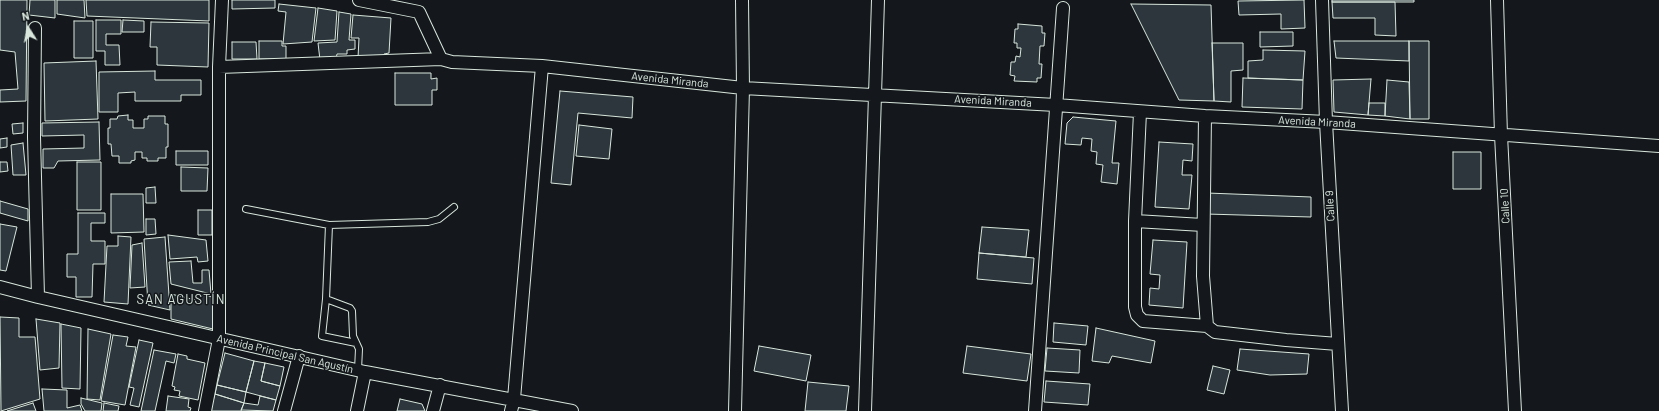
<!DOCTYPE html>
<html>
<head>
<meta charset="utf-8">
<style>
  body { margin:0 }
  #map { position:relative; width:1659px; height:411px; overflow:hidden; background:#14181c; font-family:Barlow,sans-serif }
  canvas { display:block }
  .north { position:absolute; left:8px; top:8px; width:40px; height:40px; -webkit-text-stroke:3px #14181c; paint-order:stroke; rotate:349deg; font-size:11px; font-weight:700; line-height:16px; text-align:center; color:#d8e6dc }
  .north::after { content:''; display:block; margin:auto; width:14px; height:18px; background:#d8e6dc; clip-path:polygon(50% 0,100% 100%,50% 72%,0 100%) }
</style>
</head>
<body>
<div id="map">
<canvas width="1659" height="411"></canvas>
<div class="north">N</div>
</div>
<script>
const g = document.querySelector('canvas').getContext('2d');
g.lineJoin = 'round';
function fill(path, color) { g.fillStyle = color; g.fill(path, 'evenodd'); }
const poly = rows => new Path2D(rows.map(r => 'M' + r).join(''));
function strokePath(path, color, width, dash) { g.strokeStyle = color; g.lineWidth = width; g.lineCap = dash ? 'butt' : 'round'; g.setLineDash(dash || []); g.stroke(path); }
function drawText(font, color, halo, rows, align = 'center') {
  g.font = font + ' Barlow,sans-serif'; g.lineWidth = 3; g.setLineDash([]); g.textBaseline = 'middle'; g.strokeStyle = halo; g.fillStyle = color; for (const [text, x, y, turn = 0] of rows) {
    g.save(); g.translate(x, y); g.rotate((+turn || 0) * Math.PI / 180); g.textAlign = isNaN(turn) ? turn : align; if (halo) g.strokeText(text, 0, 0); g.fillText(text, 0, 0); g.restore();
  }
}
const building = poly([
  [0,0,27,0,26,101,0,102,0,90,18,89,15,52,0,50,0,0],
  [30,0,55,0,55,18,29,15,30,0],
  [57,0,84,0,85,18,57,14,57,0],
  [86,0,209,0,209,21,87,16,86,0],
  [232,0,275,0,275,8,232,9,232,0],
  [1304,0,1305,28,1281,29,1281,14,1239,15,1238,1,1304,0],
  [1332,0,1414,0,1414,2,1332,2,1332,0],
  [1332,2,1395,2,1396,36,1375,35,1375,18,1333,18,1332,2],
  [279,4,316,8,312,42,283,44,286,12,278,11,279,4],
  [1131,4,1211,5,1214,101,1179,100,1131,4],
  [318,8,337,11,335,40,314,41,318,8],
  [339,12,351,14,349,40,355,40,355,49,347,50,347,54,337,54,336,59,320,60,318,43,337,42,339,12],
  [353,15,391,18,389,53,384,54,384,57,358,58,359,38,351,38,353,15],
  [96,20,121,20,121,34,106,34,106,45,119,45,120,65,105,65,105,51,96,51,96,20],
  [123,20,144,21,144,32,122,32,123,20],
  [74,21,93,21,93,58,74,58,74,21],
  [151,22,209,23,208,67,157,65,157,47,150,47,151,22],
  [1018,24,1042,26,1042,33,1045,33,1044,46,1040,46,1039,64,1042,64,1041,78,1037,78,1037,82,1014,81,1015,76,1010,75,1011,62,1015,62,1016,56,1020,57,1021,48,1017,48,1017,43,1014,43,1015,29,1018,29,1018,24],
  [1260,32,1293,32,1293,46,1260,47,1260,32],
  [259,41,282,41,282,46,286,46,286,59,259,59,259,41],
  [1334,41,1409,41,1409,61,1336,58,1334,41],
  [1409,41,1429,41,1429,119,1410,119,1409,41],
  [232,42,256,42,257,59,232,59,232,42],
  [1212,43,1243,43,1243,70,1231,71,1231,102,1214,101,1212,43],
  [1263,50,1305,51,1303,80,1248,78,1248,61,1263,60,1263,50],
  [96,61,98,119,45,121,44,63,96,61],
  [155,71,155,80,201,80,201,95,181,95,181,101,135,101,135,92,118,93,118,112,99,112,99,72,155,71],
  [395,73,431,73,431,79,437,78,437,90,432,90,432,105,395,105,395,73],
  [1243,78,1303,80,1302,109,1242,107,1243,78],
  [1371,79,1368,115,1334,112,1333,80,1371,79],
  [1387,80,1409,82,1410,119,1385,116,1387,80],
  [560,91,633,97,632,118,578,113,571,185,551,183,560,91],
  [1369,103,1385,103,1385,116,1368,115,1369,103],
  [128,115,128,120,133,120,133,128,144,128,144,119,148,119,148,116,165,116,165,124,168,124,168,147,166,147,166,158,158,158,158,161,147,161,147,158,142,158,142,152,135,152,135,160,131,161,131,163,119,163,119,156,112,156,111,144,108,144,108,128,110,128,110,119,117,119,118,116,128,115],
  [1073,117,1116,121,1112,163,1119,163,1117,184,1101,182,1103,165,1096,164,1097,152,1091,151,1092,139,1082,138,1081,145,1065,144,1067,123,1073,117],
  [99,122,100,160,58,161,54,168,43,168,43,149,84,148,84,135,42,136,42,123,99,122],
  [23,123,23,133,13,134,12,124,23,123],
  [579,125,612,129,609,159,576,156,579,125],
  [7,138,7,147,0,148,0,139,7,138],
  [1159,142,1193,144,1192,161,1183,160,1182,175,1192,175,1189,209,1155,207,1159,142],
  [23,143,26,175,13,175,11,145,23,143],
  [176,151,208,151,208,165,176,165,176,151],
  [1453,152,1481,152,1481,189,1453,189,1453,152],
  [0,162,7,162,8,171,0,172,0,162],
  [77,162,101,162,101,210,77,210,77,162],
  [181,167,208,168,207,191,181,191,181,167],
  [155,187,156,203,146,203,146,188,155,187],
  [1207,193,1311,197,1311,217,1206,214,1207,193],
  [111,194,143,194,144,232,111,233,111,194],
  [0,201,28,209,28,221,0,213,0,201],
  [198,210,212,210,212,235,198,235,198,210],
  [78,213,105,213,105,223,91,223,91,241,105,241,105,264,93,264,92,297,76,297,76,277,67,277,67,254,78,254,78,213],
  [146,219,155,219,156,234,146,235,146,219],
  [0,224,17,227,6,271,0,270,0,224],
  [982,227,1029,230,1026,257,979,253,982,227],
  [168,235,206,240,208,261,198,262,197,257,170,259,168,235],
  [118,236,131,237,128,304,104,302,107,246,118,246,118,236],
  [165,237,170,310,148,305,144,239,165,237],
  [1153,240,1187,242,1183,308,1149,305,1150,288,1159,289,1160,275,1150,274,1153,240],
  [142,243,145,287,130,288,132,245,142,243],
  [979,253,1034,258,1032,284,977,279,979,253],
  [191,261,193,283,202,283,202,270,209,270,211,294,171,284,169,262,191,261],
  [171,294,200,301,201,295,213,297,213,329,171,319,171,294],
  [0,317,19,318,19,337,35,337,40,399,1,411,0,317],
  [36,319,60,323,59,368,40,370,36,319],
  [1054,323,1088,326,1086,345,1053,342,1054,323],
  [61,324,81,328,80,389,62,388,61,324],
  [1096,328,1155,341,1151,363,1112,356,1109,363,1092,361,1096,328],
  [88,329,111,334,100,400,87,399,88,329],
  [113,335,128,337,126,346,136,347,125,405,101,401,113,335],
  [139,340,153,343,139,407,130,405,134,388,129,387,139,340],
  [759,346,811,355,806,381,754,371,759,346],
  [967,346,1031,354,1027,381,963,373,967,346],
  [1047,348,1080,350,1079,373,1045,371,1047,348],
  [1240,349,1309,354,1307,374,1270,375,1237,370,1240,349],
  [154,350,176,354,174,363,166,361,155,411,141,411,154,350],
  [225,353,254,361,246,392,217,385,225,353],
  [178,354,187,356,187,359,205,363,198,400,179,396,180,391,174,390,175,387,172,386,178,354],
  [254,361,265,363,261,381,280,386,276,400,246,392,254,361],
  [265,363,284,367,280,386,261,381,265,363],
  [1213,366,1230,370,1224,394,1207,390,1213,366],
  [1046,381,1090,384,1088,405,1044,402,1046,381],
  [808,382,849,386,846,411,805,411,808,382],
  [217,385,246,392,244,403,215,394,217,385],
  [42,389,67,390,67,408,80,405,82,411,44,411,42,389],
  [215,394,244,403,241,411,210,411,215,394],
  [168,396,189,399,188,407,191,408,190,411,166,411,168,396],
  [260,396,276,400,273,411,241,410,244,403,258,405,260,396],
  [81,398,102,403,101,411,85,411,81,404,81,398],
  [400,399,422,404,425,411,397,411,400,399],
  [33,403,36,411,7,411,33,403],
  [104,403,119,406,118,411,103,411,104,403]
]);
const service = poly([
  [246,209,329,225],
  [326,299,322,336,356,343],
  [358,370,359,349,353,336,352,311,350,308,326,299,329,225,428,222,439,219,454,207]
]);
const minor = poly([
  [359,0,419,12,441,59,452,62,542,66,743,88,1056,105,1205,116,1326,122,1659,146],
  [1322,0,1326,122,1342,411],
  [1497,0,1501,135,1515,411],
  [35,28,34,137,38,297],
  [219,67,441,59],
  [1140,112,1135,221,1135,307,1137,315,1143,321,1207,326],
  [1205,116,1203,276,1207,326,1215,332,1286,340,1338,344],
  [1135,221,1203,225],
  [0,287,38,297,365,372,572,411],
  [205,411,219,339,219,67,222,0],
  [284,411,299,356],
  [357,411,365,372],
  [433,411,440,385],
  [511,411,514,399,542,66],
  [735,411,743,88,742,0],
  [865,411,878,0],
  [1035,411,1063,8]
]);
const streetNames = [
  ["Avenida Miranda",670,80,6],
  ["Avenida Miranda",993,101,3],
  ["Avenida Miranda",1317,122,3],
  ["Calle 9",1330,206,-93],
  ["Calle 10",1505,206,-93],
  ["Avenida Principal San Agustín",285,354,13]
];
const quarterNames = [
  ["SAN AGUSTÍN",181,300]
];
fill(building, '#2c363c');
strokePath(building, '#d8e6dc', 1);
strokePath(service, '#d8e6dc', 8);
strokePath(minor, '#d8e6dc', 14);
strokePath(service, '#14181c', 6);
strokePath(minor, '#14181c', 12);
drawText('11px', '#d8e6dc', '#14181c', streetNames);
g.letterSpacing = '1px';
drawText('13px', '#d8e6dc', '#14181c', quarterNames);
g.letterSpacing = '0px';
</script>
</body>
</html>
